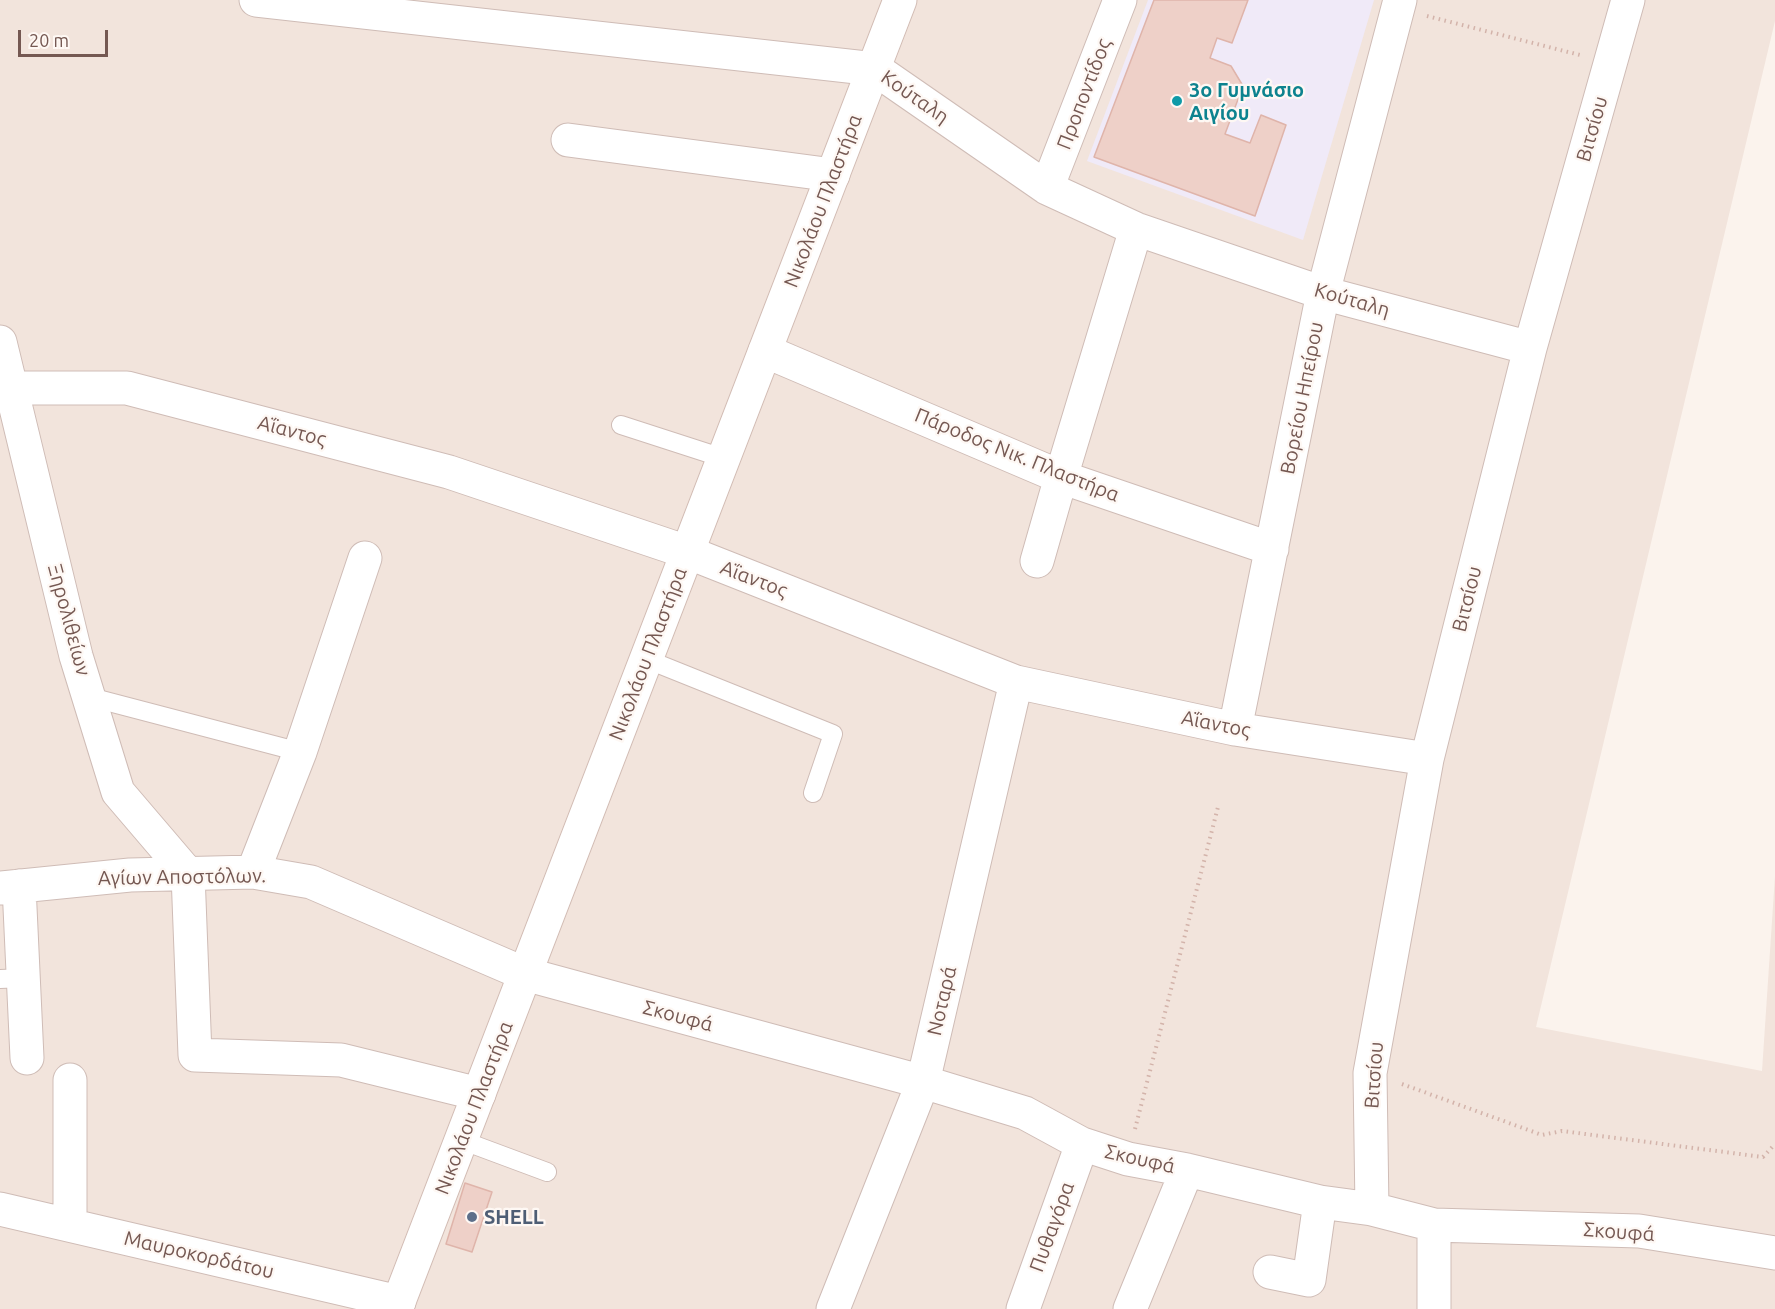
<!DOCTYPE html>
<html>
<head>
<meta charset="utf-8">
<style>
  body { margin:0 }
  #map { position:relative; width:1775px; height:1309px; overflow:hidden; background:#fbf3ed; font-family:Ubuntu,sans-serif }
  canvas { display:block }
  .scale { position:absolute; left:18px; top:30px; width:90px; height:27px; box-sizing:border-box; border:3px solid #755852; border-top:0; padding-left:8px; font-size:18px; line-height:21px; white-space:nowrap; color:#755852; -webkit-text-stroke:4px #fef8f4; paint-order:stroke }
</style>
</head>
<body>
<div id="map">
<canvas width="1775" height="1309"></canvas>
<div class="scale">20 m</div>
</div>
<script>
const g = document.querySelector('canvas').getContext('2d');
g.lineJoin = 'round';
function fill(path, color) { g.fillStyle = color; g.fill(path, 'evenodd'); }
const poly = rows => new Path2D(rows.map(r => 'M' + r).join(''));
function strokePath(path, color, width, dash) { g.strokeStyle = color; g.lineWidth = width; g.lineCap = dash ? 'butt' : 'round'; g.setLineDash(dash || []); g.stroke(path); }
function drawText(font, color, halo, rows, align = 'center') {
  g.font = font + ' Ubuntu,sans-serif'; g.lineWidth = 4.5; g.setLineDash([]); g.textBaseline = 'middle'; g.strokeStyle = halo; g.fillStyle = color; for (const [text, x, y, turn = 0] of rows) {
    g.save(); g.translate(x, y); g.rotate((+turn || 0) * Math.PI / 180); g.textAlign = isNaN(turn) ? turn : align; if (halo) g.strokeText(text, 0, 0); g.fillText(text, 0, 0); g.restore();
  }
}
const residential = poly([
  [0,0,1775,0,1775,21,1536,1027,1762,1071,1775,876,1775,1309,0,1309]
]);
const education = poly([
  [1148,0,1374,0,1303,240,1087,161]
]);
const building = poly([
  [1154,0,1248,0,1232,43,1217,38,1210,58,1231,66,1243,86,1225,134,1250,143,1261,115,1286,125,1255,216,1094,157,1154,0],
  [465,1183,492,1192,472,1252,446,1244,465,1183]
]);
const path = poly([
  [1427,16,1580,55],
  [1402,1084,1542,1135,1562,1131,1763,1157,1775,1144],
  [1135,1129,1218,807]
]);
const lane = poly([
  [621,425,723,458],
  [646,659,833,734,813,793],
  [90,697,300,752],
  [0,979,24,978],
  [461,1140,547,1172]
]);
const street = poly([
  [256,0,875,69,1047,188,1136,229,1323,293,1530,348],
  [568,140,833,175],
  [1047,188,1120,0],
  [0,342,76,656,118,792,188,874,195,1055,341,1060,479,1094],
  [765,351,1061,477,1272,549],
  [12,388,127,388,449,472,687,552,1016,682,1235,729,1427,759],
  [1037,561,1061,477,1136,229],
  [1235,729,1323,293,1400,0],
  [253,872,300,752,365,558],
  [19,886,27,1058],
  [0,888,130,875,253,872,311,882,525,974,923,1082,1025,1113,1082,1144,1128,1159,1187,1170,1320,1202,1372,1209,1434,1225,1639,1231,1775,1253],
  [70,1080,70,1225],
  [0,1209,399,1302],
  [1372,1209,1370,1073,1427,759,1530,348,1628,0],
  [1270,1272,1309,1280,1320,1202],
  [833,1309,923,1082,1016,682],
  [1023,1309,1082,1144],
  [1130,1309,1187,1170],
  [1434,1309,1434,1225]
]);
const secondary = poly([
  [396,1309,900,0]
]);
const markers = [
  [1177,101,6,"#0f9aa8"],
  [472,1217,6,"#5c6f8a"]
];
const cultureNames = [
  ["3ο Γυμνάσιο",1189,90],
  ["Αιγίου",1189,113]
];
const streetNames = [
  ["Προποντίδος",1084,94,-69],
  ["Κούταλη",915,97,35],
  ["Βιτσίου",1592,129,-74],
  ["Νικολάου Πλαστήρα",823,201,-69],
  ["Κούταλη",1352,300,16],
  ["Βορείου Ηπείρου",1302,398,-79],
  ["Αΐαντος",292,431,15],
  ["Πάροδος Νικ. Πλαστήρα",1017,455,22],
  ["Αΐαντος",754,579,21],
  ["Βιτσίου",1467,599,-76],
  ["Ξηρολιθείων",69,620,75],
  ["Νικολάου Πλαστήρα",648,654,-69],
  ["Αΐαντος",1216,724,11],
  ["Αγίων Αποστόλων.",182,877,-1],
  ["Νοταρά",942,1001,-77],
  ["Σκουφά",678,1016,15],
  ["Βιτσίου",1374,1075,-86],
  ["Νικολάου Πλαστήρα",474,1108,-69],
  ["Σκουφά",1140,1159,13],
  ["Πυθαγόρα",1052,1227,-70],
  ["Σκουφά",1619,1232,4],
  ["Μαυροκορδάτου",199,1255,13]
];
const serviceNames = [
  ["SHELL",484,1217]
];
fill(residential, '#f2e4dc');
fill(education, '#f0eaf8');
fill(building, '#eed0c8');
strokePath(building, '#dfb4aa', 1.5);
strokePath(lane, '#cfbcb6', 20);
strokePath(street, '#cfbcb6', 35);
strokePath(secondary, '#d2bcb4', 35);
strokePath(path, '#d3b3aa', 4, [1.5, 4.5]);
strokePath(lane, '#fff', 18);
strokePath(street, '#fff', 33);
strokePath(secondary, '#fff', 33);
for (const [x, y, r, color] of markers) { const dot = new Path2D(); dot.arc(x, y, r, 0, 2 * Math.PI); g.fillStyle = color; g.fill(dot); strokePath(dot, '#fef8f4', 2); }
drawText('bold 20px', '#0d838f', '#fef8f4', cultureNames, 'left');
drawText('20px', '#755852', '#fef8f4', streetNames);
drawText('bold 20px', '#4e5e75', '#fef8f4', serviceNames, 'left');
</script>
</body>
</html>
